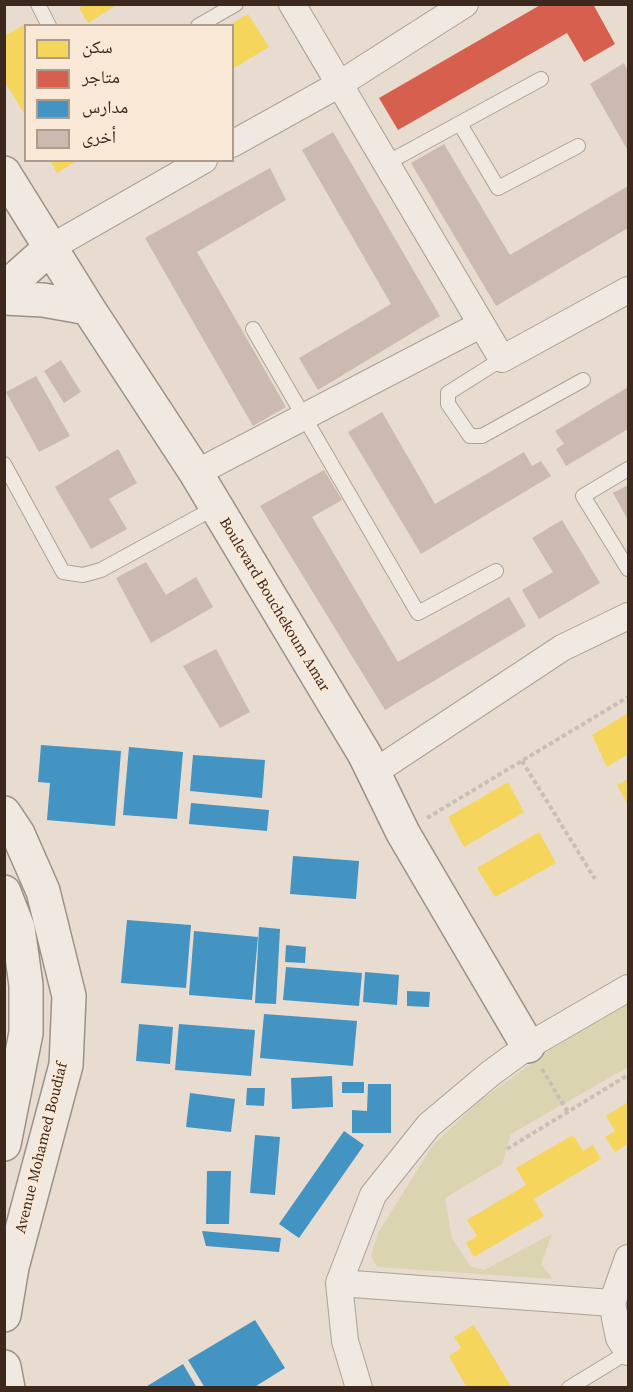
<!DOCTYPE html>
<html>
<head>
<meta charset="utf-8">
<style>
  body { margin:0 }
  #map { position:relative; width:633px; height:1392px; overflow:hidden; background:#e7dccf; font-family:"Source Serif 4","Noto Naskh Arabic",serif }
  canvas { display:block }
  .frame { position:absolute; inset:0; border:6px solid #3d281e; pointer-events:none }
  .legend { position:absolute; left:24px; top:24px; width:210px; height:138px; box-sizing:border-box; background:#f8e8d5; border:2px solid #ad9b8c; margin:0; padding:8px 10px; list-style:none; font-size:18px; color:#3d281e }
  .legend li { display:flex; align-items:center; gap:12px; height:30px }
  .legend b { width:30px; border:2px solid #ad9b8c }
</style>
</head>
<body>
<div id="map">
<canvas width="633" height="1392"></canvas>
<div class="frame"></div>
<ul class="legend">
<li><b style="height:16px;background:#f6d55c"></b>سكن</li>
<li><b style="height:16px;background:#d6604d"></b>متاجر</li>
<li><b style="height:16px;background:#4393c3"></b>مدارس</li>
<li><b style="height:16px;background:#ccb9af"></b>أخرى</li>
</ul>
</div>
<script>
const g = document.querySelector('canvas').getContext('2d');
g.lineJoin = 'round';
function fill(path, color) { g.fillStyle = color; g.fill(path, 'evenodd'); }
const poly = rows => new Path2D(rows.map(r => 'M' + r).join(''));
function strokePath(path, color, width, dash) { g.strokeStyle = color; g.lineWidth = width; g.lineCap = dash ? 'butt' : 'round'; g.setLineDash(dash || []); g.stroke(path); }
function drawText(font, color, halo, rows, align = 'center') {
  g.font = font + ' "Source Serif 4",serif'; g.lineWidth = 6; g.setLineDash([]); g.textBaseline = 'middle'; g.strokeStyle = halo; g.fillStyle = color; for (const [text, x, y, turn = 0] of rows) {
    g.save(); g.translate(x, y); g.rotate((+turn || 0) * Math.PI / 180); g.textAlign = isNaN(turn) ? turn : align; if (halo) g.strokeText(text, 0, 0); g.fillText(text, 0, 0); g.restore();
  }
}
const green = poly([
  [628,1004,628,1067,511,1134,502,1164,445,1198,452,1238,470,1266,484,1270,552,1234,541,1264,553,1279,377,1267,371,1256,378,1233,433,1145,477,1103,551,1049]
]);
const homes = poly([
  [85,4,118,4,88,23,79,8],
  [248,14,269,47,232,69,232,26,228,26],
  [24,25,26,29,26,117,4,80,4,36],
  [50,160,78,160,57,173],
  [628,713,628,754,607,767,592,735],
  [628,779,628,805,617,785],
  [508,782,524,812,464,847,448,817],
  [539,832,556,863,495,897,477,868],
  [628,1102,628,1144,615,1152,605,1137,615,1131,606,1116],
  [573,1135,583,1151,593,1145,601,1159,534,1199,544,1216,474,1257,466,1243,477,1236,467,1220,526,1185,516,1168],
  [474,1325,512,1388,467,1388,449,1356,461,1348,454,1337]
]);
const shops = poly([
  [542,4,593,4,615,44,584,62,567,33,398,130,379,98]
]);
const schools = poly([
  [41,745,121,751,115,826,47,820,50,783,38,782],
  [129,747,183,752,177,819,123,815],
  [193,755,265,760,262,798,190,791],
  [191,803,269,810,267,831,189,824],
  [293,856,359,861,356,899,290,894],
  [127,920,191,925,186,988,121,983],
  [259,927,280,929,276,1004,255,1003],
  [194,931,258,937,252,1000,189,995],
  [286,945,306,947,305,963,285,962],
  [286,967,362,973,359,1006,283,1000],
  [365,972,399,975,397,1005,363,1002],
  [407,991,430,992,429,1007,407,1006],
  [264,1014,357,1021,353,1066,260,1058],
  [139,1024,173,1027,170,1064,136,1061],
  [179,1024,255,1030,251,1076,175,1070],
  [332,1076,333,1107,292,1109,291,1078],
  [342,1082,364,1082,364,1093,342,1093],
  [368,1084,391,1084,391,1133,352,1133,352,1110,367,1111],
  [247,1088,265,1088,264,1106,246,1105],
  [190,1093,235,1099,231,1132,186,1127],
  [344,1131,364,1145,299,1238,279,1224],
  [255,1135,280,1137,275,1195,250,1193],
  [207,1171,231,1171,229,1224,206,1224],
  [202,1231,281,1238,279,1252,206,1246],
  [255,1320,285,1368,253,1388,205,1388,188,1360],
  [183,1364,197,1388,144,1388]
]);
const building = poly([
  [624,63,628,71,628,151,590,84],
  [333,132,440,316,318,390,299,358,391,304,302,150],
  [444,144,510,255,628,186,628,228,496,306,411,163],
  [270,168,286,200,197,252,286,407,253,426,145,238],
  [61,360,81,392,64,403,44,371],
  [36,376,70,436,39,452,6,392],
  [628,387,628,429,566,466,556,449,564,444,555,431],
  [382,412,435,504,524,452,532,466,541,461,551,476,421,554,348,432],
  [118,449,137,483,109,499,127,529,91,549,55,487],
  [324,470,342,500,312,517,398,662,509,597,526,626,385,710,260,506],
  [628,485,628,520,613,493],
  [562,520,600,583,539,619,522,590,553,572,532,538],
  [146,562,166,595,196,577,213,607,151,643,116,578],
  [216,649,250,712,220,728,183,666]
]);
const path = poly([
  [522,761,595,879],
  [427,818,628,697],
  [542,1069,568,1112],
  [507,1149,628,1075]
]);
const lane = poly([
  [38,4,49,26],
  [198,26,236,4],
  [460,124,498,188,578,146],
  [385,164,541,79],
  [253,329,418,613,496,571],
  [502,359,448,393,448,404,470,436,482,436,583,380],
  [4,464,63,572,83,575,101,570,216,507],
  [628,469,583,496,628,569],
  [569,1388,628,1352]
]);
const street = poly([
  [292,4,502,359,628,290],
  [232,144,338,85,465,4],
  [50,248,204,160],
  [196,473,480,325],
  [373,773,562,648,628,616],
  [628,1258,612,1303,619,1338,628,1352],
  [339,1283,612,1303],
  [359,1388,345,1341,339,1283,373,1195,429,1125,491,1073,528,1046,628,988]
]);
const secondary = poly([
  [4,173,88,308,196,473,365,755,403,833,528,1046],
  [4,289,50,248],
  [4,298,43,300,88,308],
  [4,813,18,834,43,891,69,996,66,1065,12,1267,4,1315],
  [4,892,18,928,26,985,26,1033,4,1144],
  [4,1367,8,1388]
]);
const streetNames = [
  ["Boulevard Bouchekoum Amar",274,605,59],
  ["Avenue Mohamed Boudiaf",42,1148,-76]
];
fill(green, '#dbd4b0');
fill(homes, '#f6d55c');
fill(shops, '#d6604d');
fill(schools, '#4393c3');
fill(building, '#ccb9af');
strokePath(lane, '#ada197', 16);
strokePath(street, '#ada197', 28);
strokePath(secondary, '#9c9188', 36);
strokePath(path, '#c8bfb7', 4, [4.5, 3]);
strokePath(lane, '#efe9e1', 14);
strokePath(street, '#efe9e1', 26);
strokePath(secondary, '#efe9e1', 33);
drawText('15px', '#3d281e', '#f8e8d5', streetNames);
</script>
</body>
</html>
